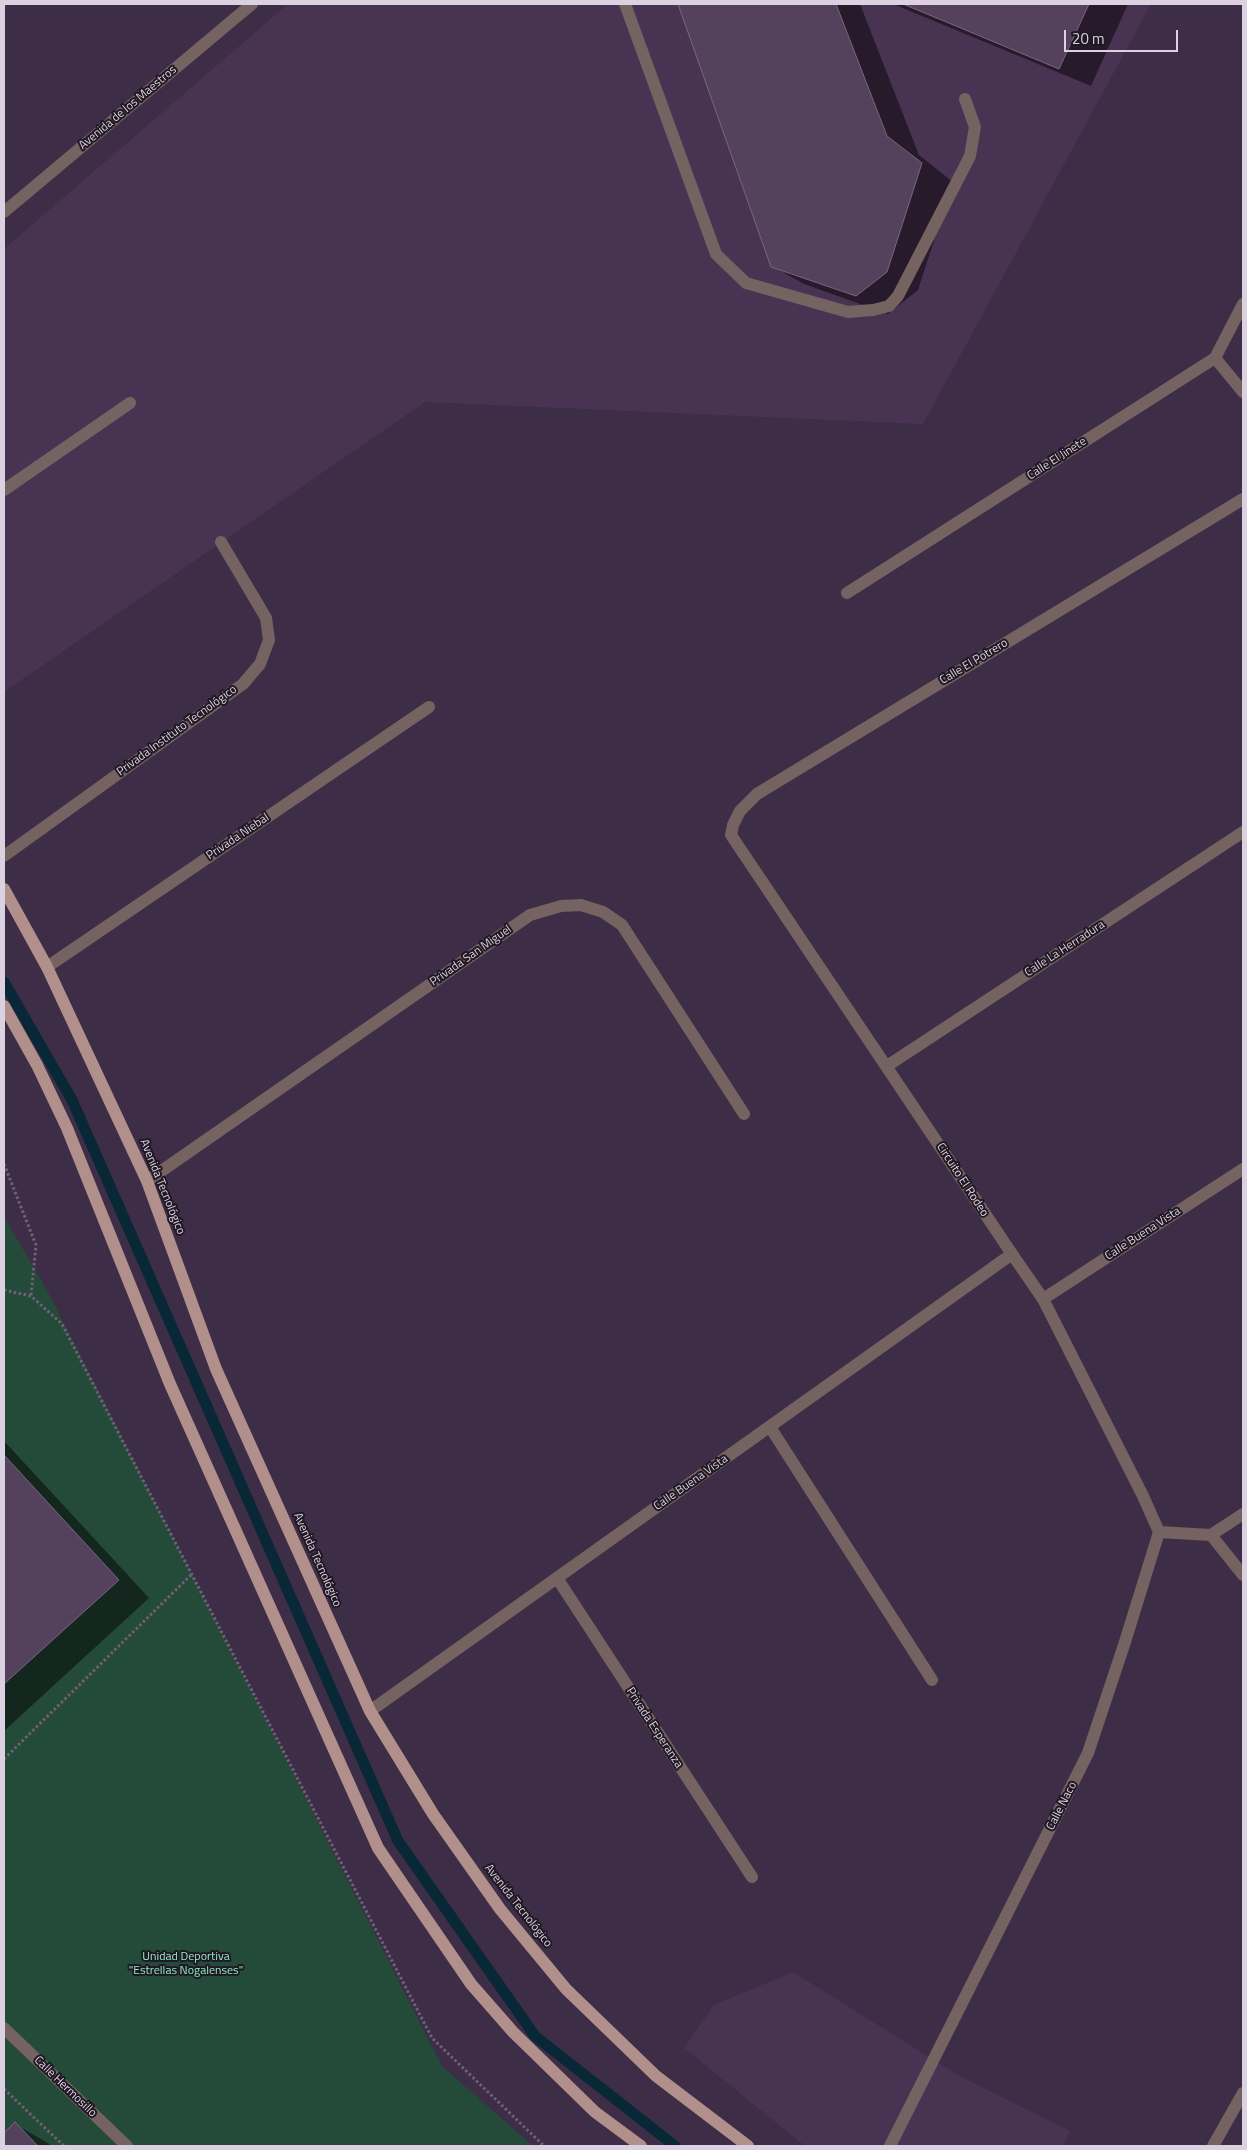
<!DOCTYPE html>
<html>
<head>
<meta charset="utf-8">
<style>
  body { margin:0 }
  #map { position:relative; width:1247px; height:2150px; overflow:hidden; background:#3e2d46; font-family:"Titillium Web",sans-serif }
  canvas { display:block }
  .frame { position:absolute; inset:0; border:5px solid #dcd1e1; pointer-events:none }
  .scale { position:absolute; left:1064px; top:30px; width:114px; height:22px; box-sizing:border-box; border:2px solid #dcd1e1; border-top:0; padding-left:6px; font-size:15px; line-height:18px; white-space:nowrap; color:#dcd1e1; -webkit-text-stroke:4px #201924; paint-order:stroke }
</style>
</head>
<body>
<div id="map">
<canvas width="1247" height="2150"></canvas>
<div class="frame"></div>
<div class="scale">20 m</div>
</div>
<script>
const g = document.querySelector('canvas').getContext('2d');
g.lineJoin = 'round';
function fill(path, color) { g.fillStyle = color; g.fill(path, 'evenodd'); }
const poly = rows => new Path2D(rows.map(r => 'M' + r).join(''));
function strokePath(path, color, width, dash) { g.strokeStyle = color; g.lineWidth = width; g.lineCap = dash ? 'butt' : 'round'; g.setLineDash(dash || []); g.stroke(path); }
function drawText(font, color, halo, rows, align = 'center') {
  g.font = font + ' "Titillium Web",sans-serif'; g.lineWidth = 4; g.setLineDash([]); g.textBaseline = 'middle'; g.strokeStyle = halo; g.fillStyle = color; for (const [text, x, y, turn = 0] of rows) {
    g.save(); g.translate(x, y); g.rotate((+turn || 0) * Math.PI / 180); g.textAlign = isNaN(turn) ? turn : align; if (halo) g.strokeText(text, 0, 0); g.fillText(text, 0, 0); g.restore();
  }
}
const built = poly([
  [288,4,1151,4,923,424,425,402,4,692,4,249],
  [793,1972,961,2077,1070,2131,1063,2146,805,2146,684,2048,714,2005]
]);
const green = poly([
  [4,1217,47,1290,442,2066,533,2146,4,2146]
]);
const shadow = poly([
  [679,4,860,4,919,155,953,182,918,290,888,314,804,284,772,266],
  [893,4,1128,4,1091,86],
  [4,1441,149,1598,4,1731],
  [15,2124,46,2142,51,2146,4,2146,4,2134]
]);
const stream = poly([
  [4,982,72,1100,398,1841,535,2036,675,2146]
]);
const building = poly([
  [678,4,836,4,887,136,922,163,887,272,856,296,771,267,678,4],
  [903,4,1089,4,1059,69,903,4],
  [4,1455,119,1580,4,1684,4,1455],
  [15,2122,38,2146,4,2146,4,2133,15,2122]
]);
const path = poly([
  [4,1164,36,1245,31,1296],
  [4,1290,31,1296,62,1324,432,2038,544,2146],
  [4,1759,191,1575],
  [4,2089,64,2146]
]);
const minor = poly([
  [625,4,716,254,746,283,848,312,873,310,889,306,898,296,970,156,975,127,965,99],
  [4,212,252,4],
  [1215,358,1243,392],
  [4,490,130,403],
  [847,593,1215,358,1243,304],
  [4,856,243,684,260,664,269,640,266,618,221,542],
  [47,967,429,707],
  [887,1066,1243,832],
  [147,1181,530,915,561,906,581,905,603,912,622,925,744,1114],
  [1043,1299,1243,1169],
  [770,1427,932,1680],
  [1159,1532,1143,1496,1043,1299,1012,1254,731,835,733,825,740,811,757,794,1243,499],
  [1159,1532,1211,1535,1243,1514],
  [1211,1535,1243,1575],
  [557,1578,752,1877],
  [370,1711,1012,1254],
  [4,2028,127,2146],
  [890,2146,1088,1753,1125,1642,1159,1532],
  [1213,2146,1243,2093]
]);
const major = poly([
  [4,889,47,967,147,1181,216,1369,370,1711,433,1814,500,1909,566,1989,656,2076,748,2146],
  [4,1006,37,1065,67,1128,170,1384,378,1848,471,1984,513,2032,595,2112,641,2146]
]);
const streetNames = [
  ["Avenida de los Maestros",128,108,-40],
  ["Calle El Jinete",1057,459,-33],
  ["Calle El Potrero",974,662,-31],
  ["Privada Instituto Tecnológico",177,731,-36],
  ["Privada Niebal",238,837,-34],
  ["Calle La Herradura",1065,949,-33],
  ["Privada San Miguel",471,956,-35],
  ["Circuito El Rodeo",962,1180,57],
  ["Avenida Tecnológico",162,1187,68],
  ["Calle Buena Vista",1143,1234,-33],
  ["Calle Buena Vista",691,1483,-35],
  ["Avenida Tecnológico",317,1560,66],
  ["Privada Esperanza",654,1728,57],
  ["Calle Naco",1062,1806,-63],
  ["Avenida Tecnológico",518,1906,52],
  ["Calle Hermosillo",65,2087,44]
];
const parkNames = [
  ["Unidad Deportiva",186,1957],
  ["\"Estrellas Nogalenses\"",186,1971]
];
fill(built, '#493352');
fill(green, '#244a39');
fill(shadow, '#0007');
strokePath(stream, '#082837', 11);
fill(building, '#54425c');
strokePath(building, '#786581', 1);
strokePath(path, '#706177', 3, [2.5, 2.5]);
strokePath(minor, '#746360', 12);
strokePath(major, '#b1908b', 12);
drawText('12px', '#dcd1e1', '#201924', streetNames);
drawText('12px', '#8febc0', '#201924', parkNames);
</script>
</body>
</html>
